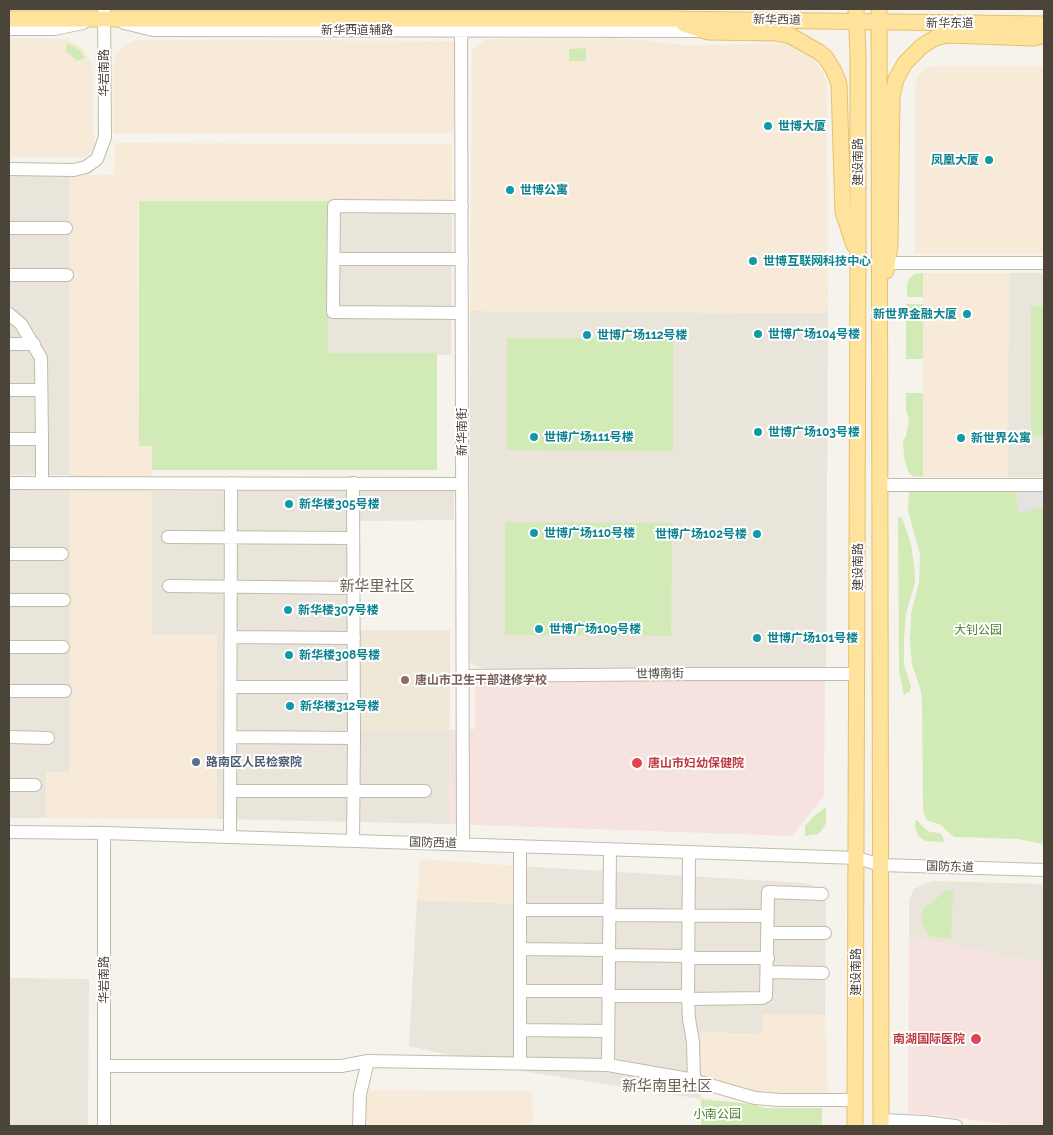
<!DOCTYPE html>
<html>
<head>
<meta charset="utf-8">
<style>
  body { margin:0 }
  #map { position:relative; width:1053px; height:1135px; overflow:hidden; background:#f6f3ec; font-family:Raleway,sans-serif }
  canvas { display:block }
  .frame { position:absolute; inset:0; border:10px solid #4b4439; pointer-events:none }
</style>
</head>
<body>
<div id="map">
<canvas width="1053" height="1135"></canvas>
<div class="frame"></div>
</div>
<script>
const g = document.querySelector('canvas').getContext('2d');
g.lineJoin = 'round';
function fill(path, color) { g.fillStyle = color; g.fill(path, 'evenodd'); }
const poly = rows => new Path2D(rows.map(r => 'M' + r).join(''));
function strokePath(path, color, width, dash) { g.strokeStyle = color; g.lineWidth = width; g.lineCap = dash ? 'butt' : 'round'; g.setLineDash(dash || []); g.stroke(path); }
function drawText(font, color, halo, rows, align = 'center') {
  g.font = font + ' Raleway,"Noto Sans SC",sans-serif'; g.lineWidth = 4; g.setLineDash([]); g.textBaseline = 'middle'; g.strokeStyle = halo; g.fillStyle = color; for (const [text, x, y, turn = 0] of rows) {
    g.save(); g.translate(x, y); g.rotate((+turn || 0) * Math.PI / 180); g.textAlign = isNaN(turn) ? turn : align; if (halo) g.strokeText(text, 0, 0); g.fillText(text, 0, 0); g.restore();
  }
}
const residential = poly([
  [69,175,70,475,9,475,9,176],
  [328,201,452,201,451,355,328,353],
  [923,273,1044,273,1044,477,923,477],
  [470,311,828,313,826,669,485,669,475,666,470,662],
  [9,490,71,490,70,772,46,773,46,818,9,818],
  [454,490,454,520,360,521,359,730,450,730,449,824,217,819,217,635,152,635,152,491],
  [518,866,805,883,816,887,824,895,826,903,825,1015,764,1014,763,1034,700,1032,698,1073,701,1099,515,1070,409,1046,417,900,518,904],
  [932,881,1044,884,1044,964,909,936,909,900,914,889],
  [9,978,89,979,88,1126,9,1126]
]);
const commercial = poly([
  [9,38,68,39,80,46,84,50,90,60,93,71,94,147,88,155,84,157,9,157],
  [619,38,685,45,787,44,794,45,804,50,813,58,820,69,826,80,827,96,828,313,470,311,472,50,486,39],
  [136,40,455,41,454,133,113,133,113,66,116,54,125,45],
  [932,66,1044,66,1044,254,915,254,915,87,918,76,923,70],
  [114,143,452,144,452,201,138,201,139,446,152,446,152,635,217,635,217,819,46,818,46,772,70,772,69,175,114,175],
  [923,273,1009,273,1008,477,923,477],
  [420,859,518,866,518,904,417,900],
  [763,1014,825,1015,828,1096,772,1096,708,1080,698,1073,700,1032,762,1034],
  [364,1090,532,1091,533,1126,364,1126]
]);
const education = poly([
  [359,630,450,630,450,730,359,730]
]);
const medical = poly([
  [475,680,825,680,824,796,792,836,449,824,450,730,475,729],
  [909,936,1044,964,1044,1126,1021,1126,944,1116,908,1113]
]);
const green = poly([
  [67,43,80,50,85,58,77,61,66,51],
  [586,48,586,61,569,61,569,49],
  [139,201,328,201,328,353,437,353,437,470,152,470,152,446,139,446],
  [923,273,923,297,907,297,907,285,909,278,915,274],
  [906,304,923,304,923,359,906,359],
  [1031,306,1044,306,1044,436,1031,437],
  [507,338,673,338,673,451,506,450],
  [906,393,923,393,923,477,912,476,908,471,904,457,903,441,906,436,909,421,906,409],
  [909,491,1044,491,1044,844,1018,839,954,837,941,825,927,820,924,814,923,807,922,699,920,688,912,664,910,641,911,613,919,583,920,554,908,511],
  [898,517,902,518,911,544,915,572,915,582,906,614,904,639,904,664,911,687,910,691,904,695,899,671],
  [505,522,672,523,671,636,505,635],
  [826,807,826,823,822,830,818,834,805,836,805,826,814,816],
  [917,820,924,828,930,832,940,833,943,837,944,842,926,841,919,837,915,828,915,821],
  [946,891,953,891,951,939,928,936,921,919,923,909],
  [701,1099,752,1104,765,1108,822,1108,822,1126,701,1126]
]);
const parking = poly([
  [1015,491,1044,491,1044,507,1019,513]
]);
const minor = poly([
  [461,19,463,844],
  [124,23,153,30,699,31],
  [9,29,54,29,83,23],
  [9,169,74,170,86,167,97,159,105,137,104,9],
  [462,207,334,206,333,312,462,313],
  [9,228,66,228],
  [334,259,462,259],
  [888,263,1044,263],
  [9,275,67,275],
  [9,314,21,324,41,358,42,439],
  [9,344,34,344],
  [9,390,41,390],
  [9,439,42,439,42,483],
  [9,483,462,484],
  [879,485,1044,485],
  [168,537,353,538],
  [9,554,62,554],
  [169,586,353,588],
  [9,600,64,600],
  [231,637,354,638],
  [9,647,63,647],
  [462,676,700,674,858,674],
  [231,687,354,687],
  [9,691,65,691],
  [9,737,48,738],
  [231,737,354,738],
  [9,785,35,785],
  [230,791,425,791],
  [9,832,104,833,574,848,857,858,881,865,1044,870],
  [104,833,104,1126],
  [230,837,231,483],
  [353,841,354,738,353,483],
  [689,852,688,996,689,1019,693,1042,694,1080],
  [520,910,609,910],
  [609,915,768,916],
  [768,933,825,933],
  [520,949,609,950],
  [609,955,688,956],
  [688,958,768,958],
  [768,972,823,973],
  [520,991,609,991],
  [608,996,688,996],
  [688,999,762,998,766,996,768,892,822,894],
  [520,1030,608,1031],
  [520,1063,520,846],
  [608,1065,610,849],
  [105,1066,341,1066,368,1061,608,1065,689,1079,755,1098,780,1100,855,1100],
  [881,1120,924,1122,956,1126],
  [359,1126,360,1094,368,1061]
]);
const major = poly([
  [879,9,881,1126],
  [9,19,669,19,1044,24],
  [684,24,708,32,776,33,791,36,819,52,826,58,834,71,839,84,843,212,854,245],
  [886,271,890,246,892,97,896,79,905,63,922,46,935,38,947,35,1034,38,1044,35],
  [855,1126,858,261,858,54,856,9]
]);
const markers = [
  [768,126,5,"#0f9aa8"],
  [989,160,5,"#0f9aa8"],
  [510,190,5,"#0f9aa8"],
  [753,261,5,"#0f9aa8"],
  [967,314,5,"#0f9aa8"],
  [758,334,5,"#0f9aa8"],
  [587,335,5,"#0f9aa8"],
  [758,432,5,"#0f9aa8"],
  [534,437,5,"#0f9aa8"],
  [961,438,5,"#0f9aa8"],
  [289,504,5,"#0f9aa8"],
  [534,533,5,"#0f9aa8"],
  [757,534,5,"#0f9aa8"],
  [288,610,5,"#0f9aa8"],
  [539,629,5,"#0f9aa8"],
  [757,638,5,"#0f9aa8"],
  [289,655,5,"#0f9aa8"],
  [405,680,5,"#8d6e63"],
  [290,706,5,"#0f9aa8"],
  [196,762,5,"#5c6f8a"],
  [637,763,6,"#e0444e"],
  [976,1039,6,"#e0444e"]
];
const streetNames = [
  ["新华西道",777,20,1],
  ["新华东道",950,23],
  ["新华西道辅路",357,30],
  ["华岩南路",104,73,-90],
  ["建设南路",858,162,-90],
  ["新华南街",462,432,-90],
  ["建设南路",858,567,-90],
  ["世博南街",660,674,-1],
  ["国防西道",433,843,2],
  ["国防东道",950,867,2],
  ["建设南路",856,972,-90],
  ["华岩南路",104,980,-90]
];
const cultureNames = [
  ["世博大厦",778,126],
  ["凤凰大厦",979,160,"right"],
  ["世博公寓",520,190],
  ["世博互联网科技中心",763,261],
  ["新世界金融大厦",957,314,"right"],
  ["世博广场104号楼",768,334],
  ["世博广场112号楼",597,335],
  ["世博广场103号楼",768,432],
  ["世博广场111号楼",544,437],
  ["新世界公寓",971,438],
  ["新华楼305号楼",299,504],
  ["世博广场110号楼",544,533],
  ["世博广场102号楼",747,534,"right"],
  ["新华楼307号楼",298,610],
  ["世博广场109号楼",549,629],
  ["世博广场101号楼",767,638],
  ["新华楼308号楼",299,655],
  ["新华楼312号楼",300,706]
];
const parkNames = [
  ["大钊公园",978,630],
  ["小南公园",717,1114]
];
const educationNames = [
  ["唐山市卫生干部进修学校",415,680]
];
const serviceNames = [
  ["路南区人民检察院",206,762]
];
const healthNames = [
  ["唐山市妇幼保健院",648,763],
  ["南湖国际医院",965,1039,"right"]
];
const quarterNames = [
  ["新华里社区",377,586],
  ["新华南里社区",667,1086]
];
fill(residential, '#eae5da');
fill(commercial, '#f7ead8');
fill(education, '#efe8d6');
fill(medical, '#f6e3e0');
fill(green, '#d2eab5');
fill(parking, '#e5e3e0');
strokePath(minor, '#c2bbae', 14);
strokePath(major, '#e6c16a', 17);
strokePath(minor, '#fff', 12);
strokePath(major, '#ffe39c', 15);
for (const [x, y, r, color] of markers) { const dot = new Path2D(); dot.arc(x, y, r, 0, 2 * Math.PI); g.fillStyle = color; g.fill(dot); strokePath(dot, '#fff', 2); }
drawText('12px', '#4b4439', '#fff', streetNames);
drawText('bold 12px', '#0d838f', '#fff', cultureNames, 'left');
drawText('12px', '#4a7f2a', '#fff', parkNames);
drawText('bold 12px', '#785e54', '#fff', educationNames, 'left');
drawText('bold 12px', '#4e5e75', '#fff', serviceNames, 'left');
drawText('bold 12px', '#be3a42', '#fff', healthNames, 'left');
drawText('15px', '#6e6250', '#fff', quarterNames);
</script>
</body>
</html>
